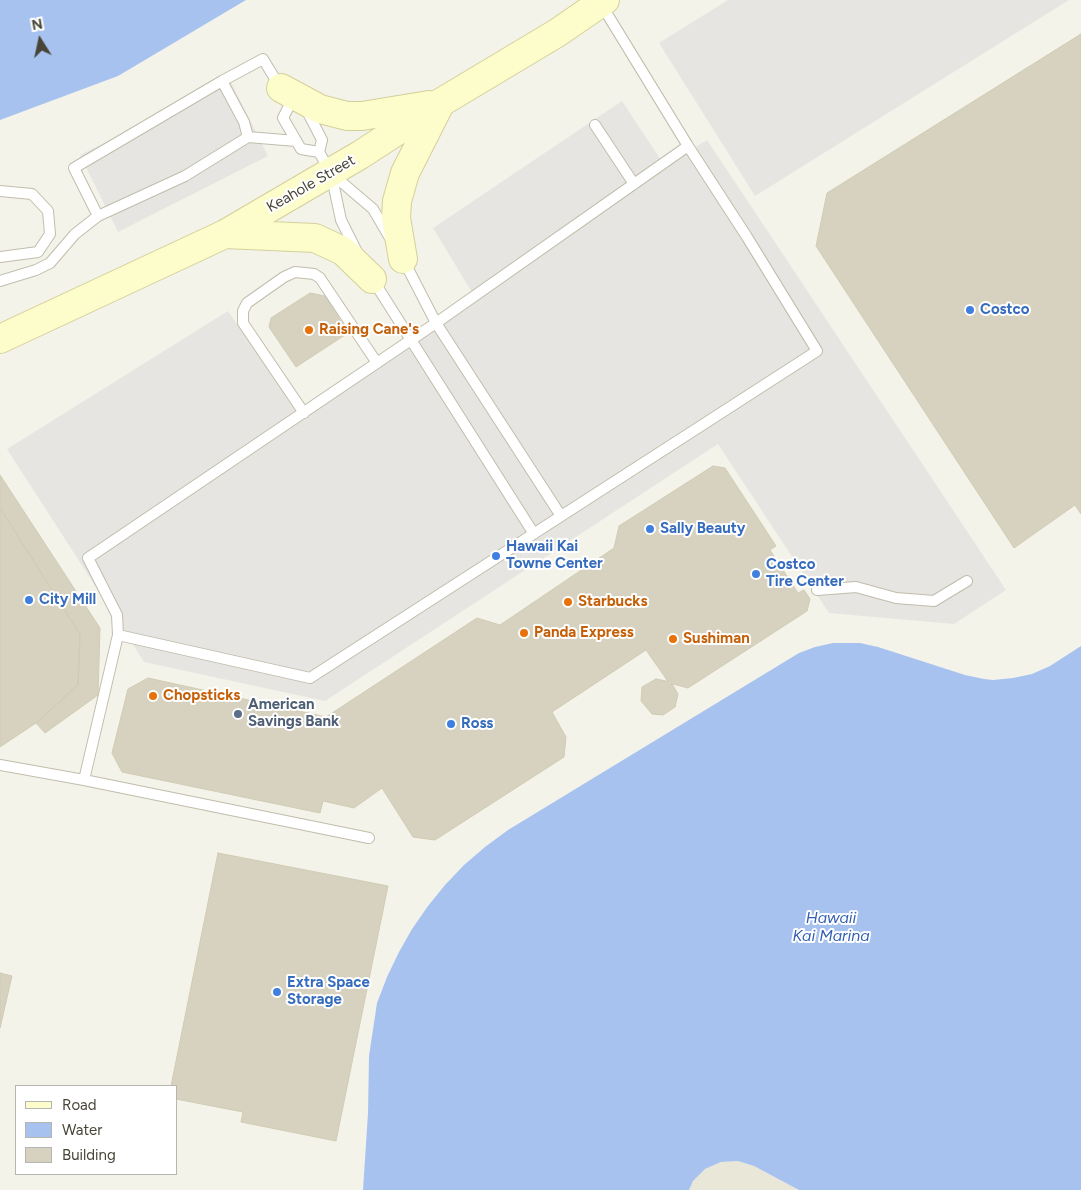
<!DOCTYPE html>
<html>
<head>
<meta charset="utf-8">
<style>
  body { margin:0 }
  #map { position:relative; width:1081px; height:1190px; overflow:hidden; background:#f4f3ea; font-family:Figtree,sans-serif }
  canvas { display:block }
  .legend { position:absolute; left:15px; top:1085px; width:162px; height:90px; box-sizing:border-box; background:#fff; border:1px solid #b6b5af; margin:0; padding:6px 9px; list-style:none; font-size:15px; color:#484538 }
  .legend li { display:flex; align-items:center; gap:10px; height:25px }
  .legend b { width:25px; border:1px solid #b6b5af }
  .north { position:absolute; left:15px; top:15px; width:50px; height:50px; -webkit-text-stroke:4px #fff; paint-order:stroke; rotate:350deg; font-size:14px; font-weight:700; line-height:20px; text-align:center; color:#484538 }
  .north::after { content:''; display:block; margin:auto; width:18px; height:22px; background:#484538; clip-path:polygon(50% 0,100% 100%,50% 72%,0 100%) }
</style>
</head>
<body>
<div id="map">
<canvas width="1081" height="1190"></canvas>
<ul class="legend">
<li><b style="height:6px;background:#fdfccb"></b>Road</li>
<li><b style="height:14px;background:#a8c2ef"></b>Water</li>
<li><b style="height:14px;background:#d6d2bf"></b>Building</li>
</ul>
<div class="north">N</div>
</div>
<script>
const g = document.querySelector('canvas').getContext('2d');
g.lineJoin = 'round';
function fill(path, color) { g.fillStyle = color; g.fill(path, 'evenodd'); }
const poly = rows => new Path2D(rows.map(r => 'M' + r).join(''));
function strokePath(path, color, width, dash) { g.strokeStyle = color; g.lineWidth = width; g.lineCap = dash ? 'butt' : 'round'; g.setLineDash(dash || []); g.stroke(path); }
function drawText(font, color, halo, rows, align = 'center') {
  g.font = font + ' Figtree,sans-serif'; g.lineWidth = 4; g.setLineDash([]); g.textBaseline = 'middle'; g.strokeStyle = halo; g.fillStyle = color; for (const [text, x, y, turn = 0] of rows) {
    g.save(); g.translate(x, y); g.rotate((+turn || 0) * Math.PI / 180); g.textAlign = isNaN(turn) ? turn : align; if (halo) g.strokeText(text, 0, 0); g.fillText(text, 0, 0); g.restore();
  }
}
const residential = poly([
  [738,1161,754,1166,799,1190,689,1190,693,1181,705,1169,721,1162]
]);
const parking = poly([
  [728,0,1069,0,755,196,659,43],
  [230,80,268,156,118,232,80,155],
  [622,101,665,166,707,140,1006,590,954,624,829,613,718,444,325,701,144,662,7,449,228,311,302,420,318,403,476,299,433,228]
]);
const water = poly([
  [0,0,246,0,118,76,0,120],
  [833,643,860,643,878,647,965,675,984,679,993,680,1013,678,1032,674,1050,666,1081,646,1081,1190,799,1190,754,1166,738,1161,721,1162,705,1169,693,1181,689,1190,363,1190,368,1113,369,1056,377,1003,387,977,399,952,412,929,428,906,445,885,464,865,485,847,508,830,799,653,815,647]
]);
const building = poly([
  [1081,34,1081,514,1075,505,1014,548,816,246,827,193,1081,34],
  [310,293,325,296,348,333,296,367,269,327,271,318,310,293],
  [713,466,725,468,776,546,770,550,798,593,804,590,810,599,807,611,688,688,669,683,646,650,552,712,566,737,564,757,435,840,413,837,382,788,354,808,323,801,320,813,122,772,112,753,128,689,148,678,326,717,477,618,500,625,614,548,619,526,713,466],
  [0,475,100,628,98,695,45,733,36,723,78,685,80,634,0,508,0,475],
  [0,508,80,634,78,685,36,723,0,747,0,508],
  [656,679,671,682,678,694,675,707,663,715,652,714,641,701,642,687,656,679],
  [218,853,388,886,336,1141,241,1122,243,1112,176,1099,176,1086,171,1086,218,853],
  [0,973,12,976,0,1028,0,973]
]);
const service = poly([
  [222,81,244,122,248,137],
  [290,104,283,118,301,149,319,152],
  [306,109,322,140,319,152,331,173,341,220,357,252],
  [595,125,634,184],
  [332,174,373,209,390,238],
  [0,191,32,194,48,211,50,234,38,252,0,257],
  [98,216,74,168,222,81,263,59,280,87],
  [403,259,436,323,561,516],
  [373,280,534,534],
  [0,281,36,270,50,263,75,234,98,216,185,176,248,137,296,141],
  [304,413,243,323,243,311,247,303,284,277,295,272,314,274,320,278,377,363],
  [817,590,856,587,896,598,934,601,967,581],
  [118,635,310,678,817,351,747,237,688,146,601,4],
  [0,765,84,780,369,838],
  [84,780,118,635,117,615,88,558,436,323,688,146]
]);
const secondary = poly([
  [281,88,320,109,347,116,362,116,429,105],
  [225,234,315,238,343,251,372,279],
  [403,259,396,218,397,201,405,173,439,106],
  [0,339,225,234,360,155,440,103,557,33,605,0]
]);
const markers = [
  [970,310,5,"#3f7fe0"],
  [309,330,5,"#e8710a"],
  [650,529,5,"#3f7fe0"],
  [496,556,5,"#3f7fe0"],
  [756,574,5,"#3f7fe0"],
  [29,600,5,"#3f7fe0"],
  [568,602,5,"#e8710a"],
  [524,633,5,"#e8710a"],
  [673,639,5,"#e8710a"],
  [153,696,5,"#e8710a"],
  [238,714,5,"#5c6f8a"],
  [451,724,5,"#3f7fe0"],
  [277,992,5,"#3f7fe0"]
];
const streetNames = [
  ["Keahole Street",311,184,-30]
];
const shopNames = [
  ["Costco",980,310],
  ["Sally Beauty",660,529],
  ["Hawaii Kai",506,547],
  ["Towne Center",506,564],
  ["Costco",766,565],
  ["Tire Center",766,582],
  ["City Mill",39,600],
  ["Ross",461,724],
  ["Extra Space",287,983],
  ["Storage",287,1000]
];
const foodNames = [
  ["Raising Cane's",319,330],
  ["Starbucks",578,602],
  ["Panda Express",534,633],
  ["Sushiman",683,639],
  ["Chopsticks",163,696]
];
const serviceNames = [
  ["American",248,705],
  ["Savings Bank",248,722]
];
const waterNames = [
  ["Hawaii",831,918],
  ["Kai Marina",831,936]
];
fill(residential, '#e8e7d8');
fill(parking, '#e6e5e1');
fill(water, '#a8c2ef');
fill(building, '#d6d2bf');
strokePath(building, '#d0cbb3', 1);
strokePath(service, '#c0bdac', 12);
strokePath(secondary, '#d3d09a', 30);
strokePath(service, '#fff', 10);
strokePath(secondary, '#fdfccb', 28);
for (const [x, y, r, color] of markers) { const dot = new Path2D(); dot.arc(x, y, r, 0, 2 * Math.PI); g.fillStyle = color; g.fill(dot); strokePath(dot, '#fff', 2); }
drawText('15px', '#484538', '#fff', streetNames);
drawText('bold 15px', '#366cbe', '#fff', shopNames, 'left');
drawText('bold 15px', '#c56008', '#fff', foodNames, 'left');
drawText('bold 15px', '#4e5e75', '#fff', serviceNames, 'left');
drawText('italic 16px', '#3360b2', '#fff', waterNames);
</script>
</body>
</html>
